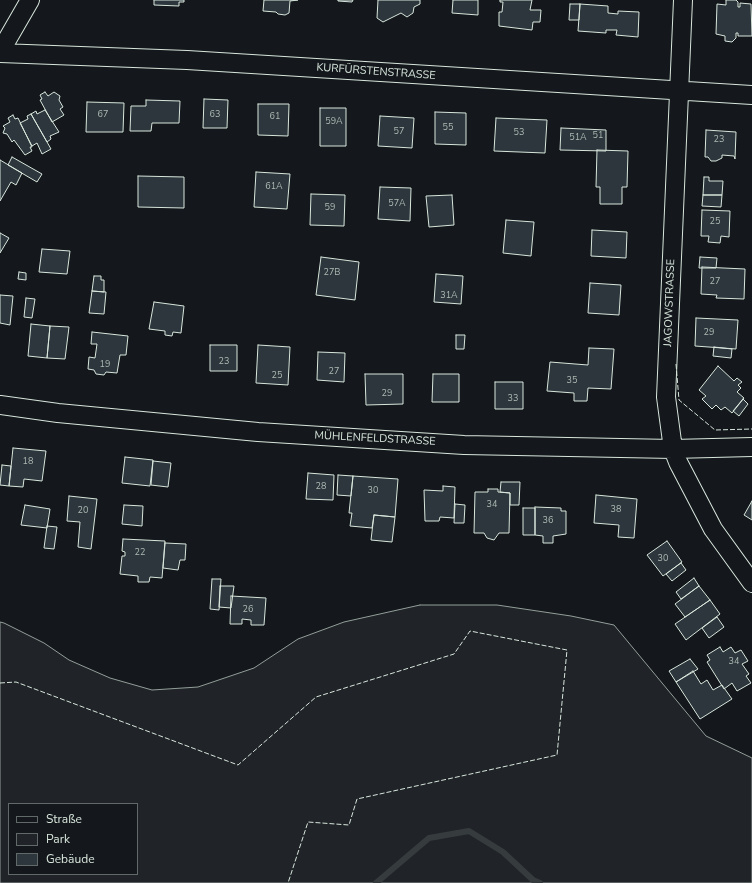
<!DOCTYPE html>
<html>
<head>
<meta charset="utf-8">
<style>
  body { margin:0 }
  #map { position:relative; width:752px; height:883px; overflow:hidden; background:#14181c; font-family:"Nunito Sans",sans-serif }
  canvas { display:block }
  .legend { position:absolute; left:8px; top:803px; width:130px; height:72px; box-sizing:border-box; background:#14181c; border:1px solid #626a69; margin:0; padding:5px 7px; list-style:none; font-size:12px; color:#d8e6dc }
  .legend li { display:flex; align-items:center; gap:8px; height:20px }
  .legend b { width:20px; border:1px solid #626a69 }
</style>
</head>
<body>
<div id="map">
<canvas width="752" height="883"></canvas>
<ul class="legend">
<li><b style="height:5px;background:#14181c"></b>Straße</li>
<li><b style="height:11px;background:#202428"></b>Park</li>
<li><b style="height:11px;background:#2c363c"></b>Gebäude</li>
</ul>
</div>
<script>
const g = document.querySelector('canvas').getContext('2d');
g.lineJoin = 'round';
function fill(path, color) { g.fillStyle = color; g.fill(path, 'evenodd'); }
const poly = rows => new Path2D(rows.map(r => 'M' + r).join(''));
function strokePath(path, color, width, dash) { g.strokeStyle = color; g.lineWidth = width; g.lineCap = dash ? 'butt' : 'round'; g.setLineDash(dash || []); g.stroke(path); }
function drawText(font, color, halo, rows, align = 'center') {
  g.font = font + ' "Nunito Sans",sans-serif'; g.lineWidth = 3; g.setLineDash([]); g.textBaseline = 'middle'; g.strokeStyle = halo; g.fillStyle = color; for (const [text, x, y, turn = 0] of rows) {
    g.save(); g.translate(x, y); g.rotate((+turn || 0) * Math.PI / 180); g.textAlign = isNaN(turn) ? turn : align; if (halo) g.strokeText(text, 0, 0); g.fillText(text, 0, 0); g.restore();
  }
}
const green = poly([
  [420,605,497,605,571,616,614,625,706,736,752,758,752,883,0,883,0,622,4,623,44,643,69,660,110,678,152,690,198,687,254,668,298,639,344,622,420,605],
  [9,804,137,804,137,874,9,874,9,804]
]);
const stream = poly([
  [376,883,429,838,469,831,503,852,533,880,540,883]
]);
const building = poly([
  [154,0,184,0,184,2,179,2,179,6,154,5,154,0],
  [264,0,298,0,290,1,289,13,285,15,278,14,276,12,263,11,264,0],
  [338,0,353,0,352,2,338,1,338,0],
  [378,0,420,0,420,4,414,7,413,13,407,17,401,13,383,22,377,18,378,0],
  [453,0,478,0,478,15,452,13,453,0],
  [500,0,532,0,530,10,541,10,540,22,533,22,532,30,499,26,499,12,502,12,503,2,500,2,500,0],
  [726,0,736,0,738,2,738,7,740,7,740,3,751,4,752,36,738,36,738,33,736,33,736,38,732,42,725,41,725,36,716,34,717,4,726,5,726,0],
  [570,4,580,4,579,20,569,20,570,4],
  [580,4,608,6,608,13,618,14,618,11,639,12,638,37,616,35,617,30,606,30,606,33,578,31,580,4],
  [45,92,48,96,54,92,60,96,59,100,63,107,60,109,64,115,52,122,40,100,42,99,40,95,45,92],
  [204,99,228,100,227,128,203,128,204,99],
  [146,100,180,101,179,123,152,123,151,131,130,131,131,106,146,106,146,100],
  [87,102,124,103,123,132,86,132,87,102],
  [258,104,289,104,288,136,258,135,258,104],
  [320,108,346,108,346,146,320,146,320,108],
  [45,110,59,132,50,136,51,139,47,142,31,114,36,111,37,114,45,110],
  [435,112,466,113,466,145,435,144,435,112],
  [31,114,51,149,42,154,37,143,32,146,20,123,28,119,27,116,31,114],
  [13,115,15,119,18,118,32,147,30,147,32,151,25,155,14,140,12,142,7,134,3,133,5,128,3,126,10,122,8,118,13,115],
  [380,116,414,118,412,148,378,146,380,116],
  [496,118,547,120,545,153,494,151,496,118],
  [561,128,606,130,606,151,560,150,561,128],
  [706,130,736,132,735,159,734,156,722,155,722,158,716,161,711,161,708,157,705,157,706,130],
  [597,150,628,151,627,187,622,187,622,204,600,204,600,187,596,187,597,150],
  [12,157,42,174,37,182,8,165,12,157],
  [0,160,22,173,16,185,11,182,0,201,0,160],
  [256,172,290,174,287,209,254,207,256,172],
  [138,176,184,177,184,208,138,207,138,176],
  [704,177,709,177,709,181,723,181,722,195,703,195,704,177],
  [380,187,411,188,410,221,378,219,380,187],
  [311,194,345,195,344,226,310,225,311,194],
  [452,195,454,225,429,227,426,196,452,195],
  [703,195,722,195,721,207,702,206,703,195],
  [702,210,730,211,729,237,721,236,720,243,708,242,709,236,701,236,702,210],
  [506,220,534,222,531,256,503,253,506,220],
  [592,230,627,232,626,258,591,256,592,230],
  [0,233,9,238,0,253,0,233],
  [42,249,70,251,67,274,39,272,42,249],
  [321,257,359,262,355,300,316,295,321,257],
  [700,257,717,258,716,268,699,268,700,257],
  [702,267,745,269,744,299,716,298,717,295,701,294,702,267],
  [19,272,26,273,26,280,18,279,19,272],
  [436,274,463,276,461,304,434,302,436,274],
  [94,276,101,276,101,280,104,280,104,292,92,291,94,276],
  [590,283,621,285,619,315,588,313,590,283],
  [92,291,106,292,104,314,89,313,92,291],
  [0,295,13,296,10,325,0,323,0,295],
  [26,298,35,299,32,318,24,317,26,298],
  [154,302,184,306,181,333,173,332,172,336,165,335,165,331,149,329,154,302],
  [696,318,738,320,736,349,695,346,696,318],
  [31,324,50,326,47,358,28,356,31,324],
  [50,326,69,327,65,359,47,358,50,326],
  [92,332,128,336,126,355,120,355,117,373,106,372,104,375,96,374,94,370,88,369,89,357,95,358,97,344,91,344,92,332],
  [456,335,465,335,464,349,456,349,456,335],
  [210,345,237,345,237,371,210,371,210,345],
  [258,345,290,347,288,385,256,383,258,345],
  [714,347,732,349,731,358,713,356,714,347],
  [589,348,614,349,611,389,588,388,587,401,574,401,574,393,547,391,550,362,588,365,589,348],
  [318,352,345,353,344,382,317,380,318,352],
  [718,366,734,381,737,378,742,382,738,385,741,388,737,392,744,398,732,413,725,407,721,410,716,405,712,409,702,399,706,396,699,390,718,366],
  [365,374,403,374,403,404,366,405,365,374],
  [433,374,459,374,459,402,432,402,433,374],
  [495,382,523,382,523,409,495,409,495,382],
  [743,399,748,404,739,416,733,411,743,399],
  [13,448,46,451,42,481,24,479,23,487,9,486,13,448],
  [125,457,153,460,150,486,122,483,125,457],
  [153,461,171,463,168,487,151,485,153,461],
  [2,465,11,466,9,486,0,485,2,465],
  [308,473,334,475,333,500,306,499,308,473],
  [338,475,353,476,351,496,337,495,338,475],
  [353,476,398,479,395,517,374,515,372,528,350,526,352,513,349,513,353,476],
  [501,482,520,482,519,505,510,505,510,493,500,492,501,482],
  [443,486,455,487,454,518,440,517,439,521,425,521,424,490,443,491,443,486],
  [488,489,498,489,498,492,510,493,509,533,499,533,494,540,487,538,484,533,474,533,475,492,488,492,488,489],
  [596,495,637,499,634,538,618,537,619,525,594,523,596,495],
  [69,496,97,499,91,549,78,547,80,522,67,521,69,496],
  [752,501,752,520,744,515,752,501],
  [455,504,465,505,464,523,454,523,455,504],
  [25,505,50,509,47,528,21,525,25,505],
  [124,505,143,506,142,526,122,524,124,505],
  [535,507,561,508,561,511,566,511,566,534,553,536,553,543,543,543,543,536,535,535,535,507],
  [523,508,535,508,535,535,523,535,523,508],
  [374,515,395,517,392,542,371,540,374,515],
  [47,526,57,527,54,549,44,548,47,526],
  [123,539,165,541,162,578,150,577,149,582,138,582,138,576,120,574,122,556,125,556,125,552,122,551,123,539],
  [667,541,682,562,663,576,647,555,667,541],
  [165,543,186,544,185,560,180,560,178,570,163,568,165,543],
  [681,563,686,570,672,581,666,574,681,563],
  [694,578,699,586,681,599,676,592,694,578],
  [212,579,221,579,219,610,210,609,212,579],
  [220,586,234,586,231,608,219,607,220,586],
  [699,586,710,600,685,617,675,604,699,586],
  [231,596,266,598,264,625,251,625,251,620,242,619,242,624,230,624,231,596],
  [710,600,720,614,686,640,675,624,710,600],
  [717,617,724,627,709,638,702,628,717,617],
  [720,647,723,652,731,647,735,653,741,650,748,661,742,664,749,674,746,676,751,683,737,691,732,683,724,689,707,662,710,660,707,655,720,647],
  [690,659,698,669,676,682,669,671,690,659],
  [693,671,701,684,707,680,713,690,722,685,732,699,700,719,676,682,693,671]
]);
const minor = poly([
  [683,0,666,397,673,449,678,462,713,529,752,583],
  [0,52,30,0],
  [0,53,187,60,752,95],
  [0,405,58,413,258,432,464,445,673,449,752,447]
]);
const fence = poly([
  [676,364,679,400,715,430,752,429],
  [0,683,16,682,238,765,316,697,454,654,470,631,567,650,557,755,357,799,349,825,308,822,288,883]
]);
const numberNames = [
  ["67",103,115],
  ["63",215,115],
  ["61",275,117],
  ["59A",334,122],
  ["55",448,128],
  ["57",399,132],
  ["53",519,133],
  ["51",598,136],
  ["51A",578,138],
  ["23",719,140],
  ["61A",274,187],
  ["57A",397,204],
  ["59",330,208],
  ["25",715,222],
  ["27B",332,273],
  ["27",715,282],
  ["31A",449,296],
  ["29",709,333],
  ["23",224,362],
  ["19",105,365],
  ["27",334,372],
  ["25",277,376],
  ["35",572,381],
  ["29",387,394],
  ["33",513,399],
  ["18",28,462],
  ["28",321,487],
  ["30",373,491],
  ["34",492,505],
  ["38",616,510],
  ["20",83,511],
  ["36",548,521],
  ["22",140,553],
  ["30",663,559],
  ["26",248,610],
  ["34",734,662]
];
const streetNames = [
  ["KURFÜRSTENSTRASSE",376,72,4],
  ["JAGOWSTRASSE",670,303,-88],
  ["MÜHLENFELDSTRASSE",375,439,3]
];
fill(green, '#202428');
strokePath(green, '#939e99', 1);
strokePath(stream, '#363b3e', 6);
fill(building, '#2c363c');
strokePath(building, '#d8e6dc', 1);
strokePath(minor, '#d8e6dc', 20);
strokePath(minor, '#14181c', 18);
strokePath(fence, '#d8e6dc', 1, [5, 2]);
drawText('9px', '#adbab4', null, numberNames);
drawText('11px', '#d8e6dc', '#14181c', streetNames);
</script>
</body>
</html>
